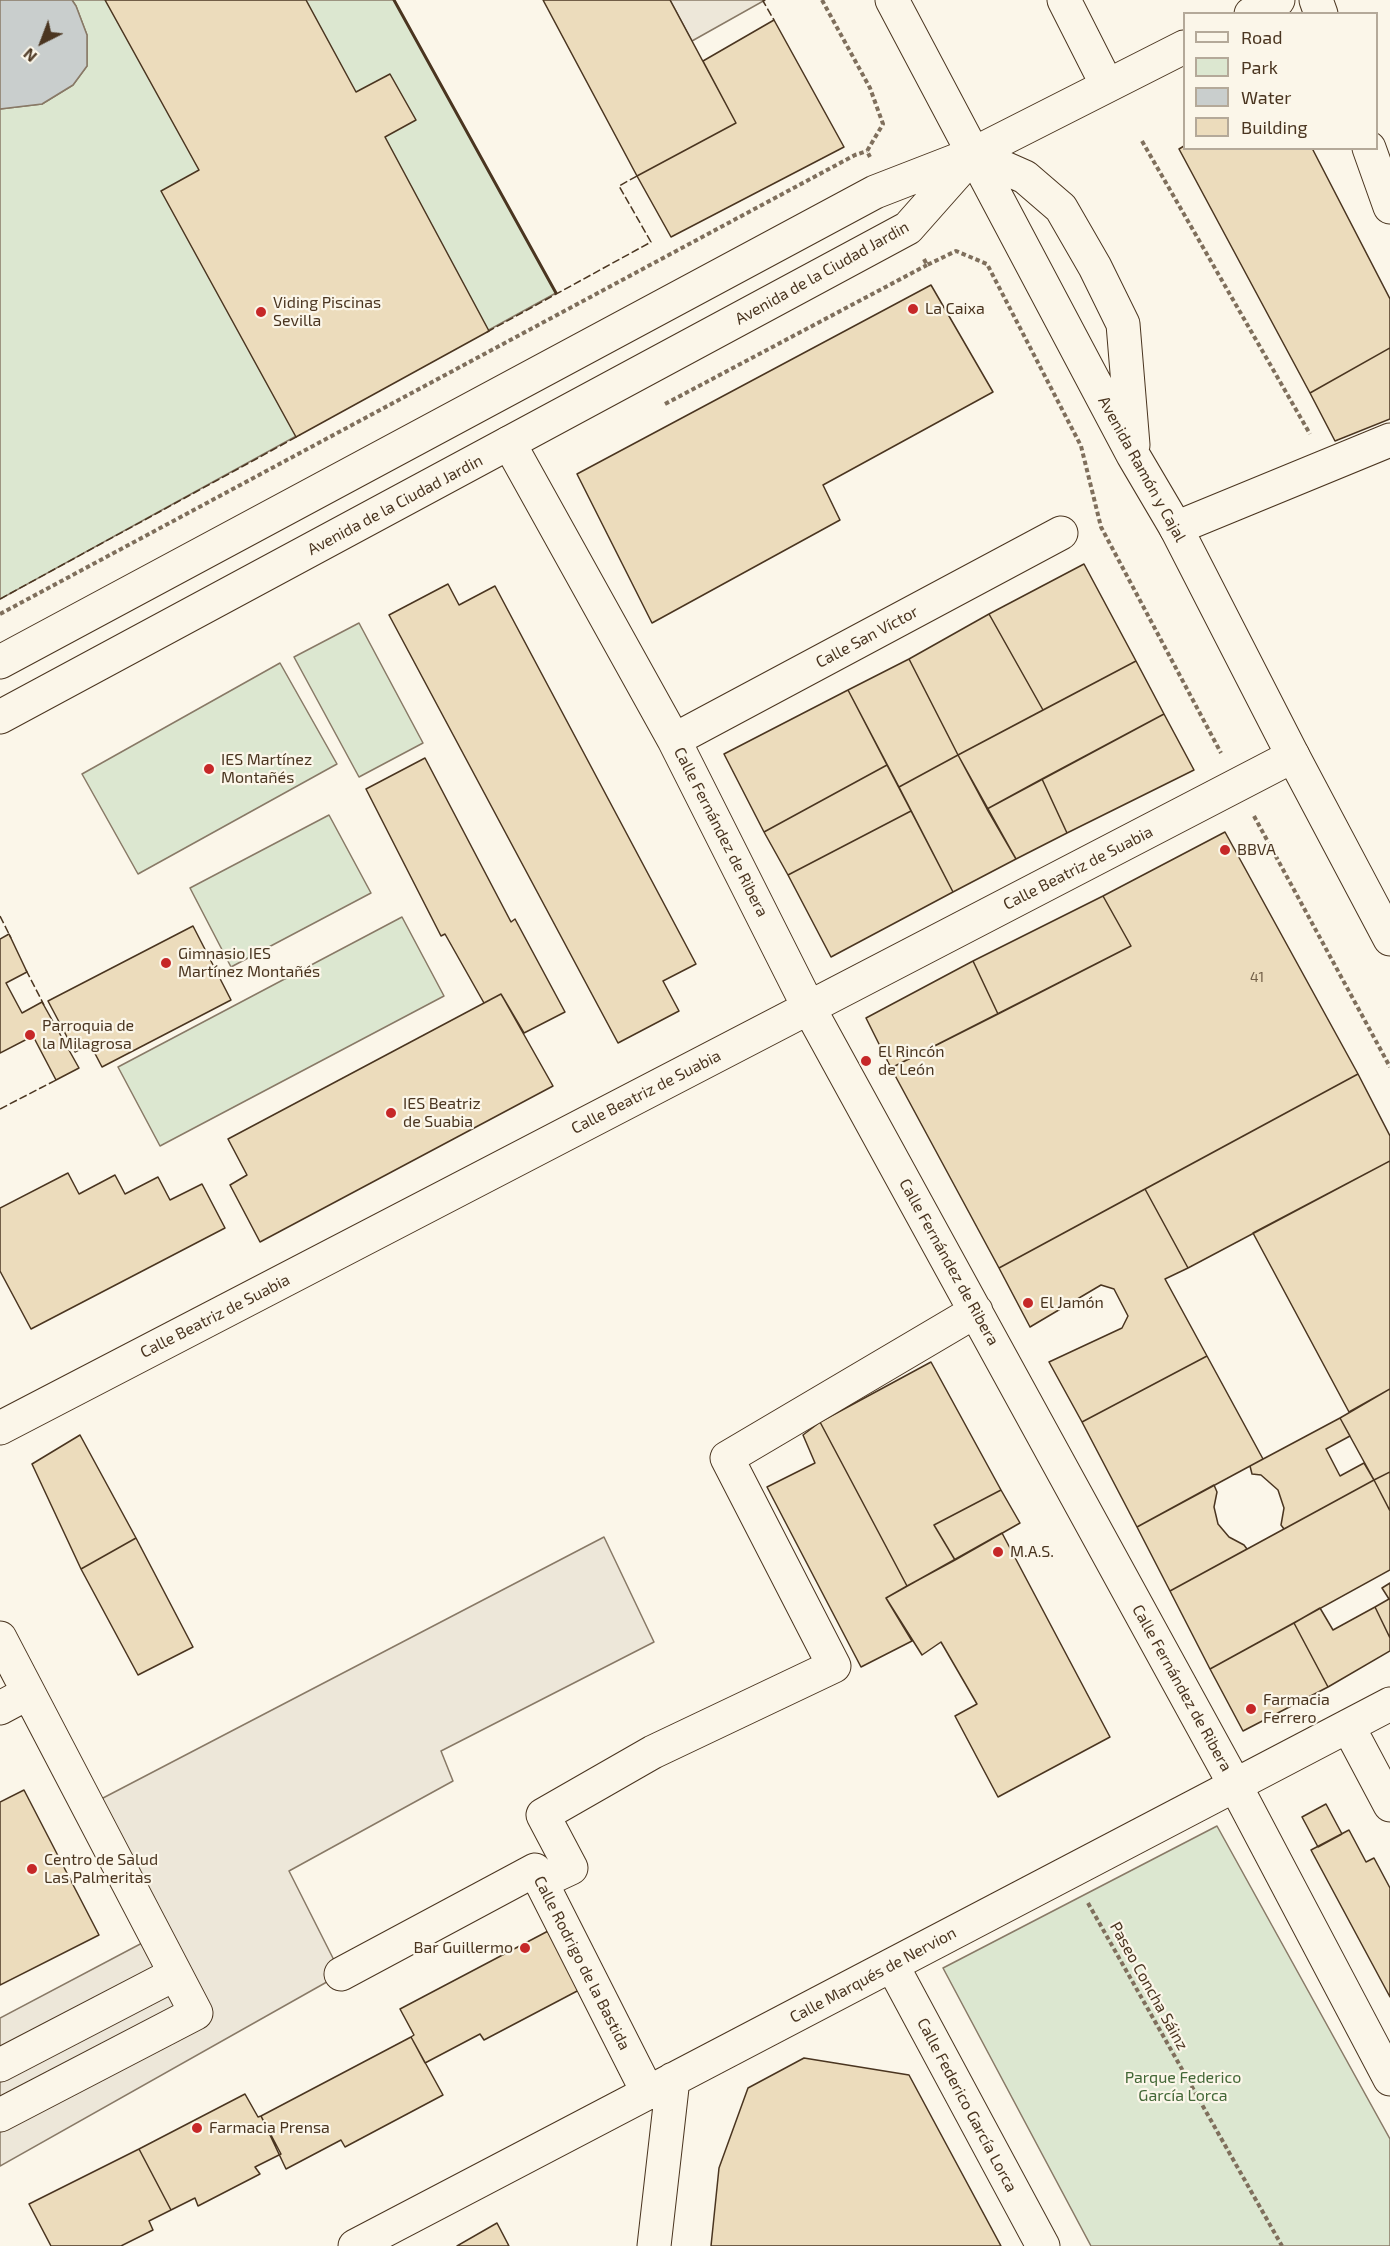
<!DOCTYPE html>
<html>
<head>
<meta charset="utf-8">
<style>
  body { margin:0 }
  #map { position:relative; width:1390px; height:2246px; overflow:hidden; background:#fbf6e9; font-family:"Exo 2",sans-serif }
  canvas { display:block }
  .legend { position:absolute; left:1183px; top:12px; width:195px; height:138px; box-sizing:border-box; background:#fbf6e9; border:2px solid #b4a999; margin:0; padding:8px 10px; list-style:none; font-size:18px; color:#4a3520 }
  .legend li { display:flex; align-items:center; gap:12px; height:30px }
  .legend b { width:30px; border:2px solid #b4a999 }
  .north { position:absolute; left:12px; top:12px; width:60px; height:60px; -webkit-text-stroke:4px #fbf6e9; paint-order:stroke; rotate:222deg; font-size:16px; font-weight:700; line-height:24px; text-align:center; color:#4a3520 }
  .north::after { content:''; display:block; margin:auto; width:21px; height:27px; background:#4a3520; clip-path:polygon(50% 0,100% 100%,50% 72%,0 100%) }
</style>
</head>
<body>
<div id="map">
<canvas width="1390" height="2246"></canvas>
<ul class="legend">
<li><b style="height:8px;background:#fbf6e9"></b>Road</li>
<li><b style="height:16px;background:#dce7d0"></b>Park</li>
<li><b style="height:16px;background:#c9cecd"></b>Water</li>
<li><b style="height:16px;background:#ecdcbc"></b>Building</li>
</ul>
<div class="north">N</div>
</div>
<script>
const g = document.querySelector('canvas').getContext('2d');
g.lineJoin = 'round';
function fill(path, color) { g.fillStyle = color; g.fill(path, 'evenodd'); }
const poly = rows => new Path2D(rows.map(r => 'M' + r).join(''));
function strokePath(path, color, width, dash) { g.strokeStyle = color; g.lineWidth = width; g.lineCap = dash ? 'butt' : 'round'; g.setLineDash(dash || []); g.stroke(path); }
function drawText(font, color, halo, rows, align = 'center') {
  g.font = font + ' "Exo 2",sans-serif'; g.lineWidth = 4.5; g.setLineDash([]); g.textBaseline = 'middle'; g.strokeStyle = halo; g.fillStyle = color; for (const [text, x, y, turn = 0] of rows) {
    g.save(); g.translate(x, y); g.rotate((+turn || 0) * Math.PI / 180); g.textAlign = isNaN(turn) ? turn : align; if (halo) g.strokeText(text, 0, 0); g.fillText(text, 0, 0); g.restore();
  }
}
const green = poly([
  [72,0,394,0,556,293,0,599,0,109,42,104,73,85,87,66,87,35,76,6,72,0],
  [359,623,423,743,359,777,294,657,359,623],
  [280,663,337,764,138,874,82,774,280,663],
  [329,815,371,893,231,967,190,888,329,815],
  [402,917,444,996,160,1146,118,1067,402,917],
  [1217,1826,1390,2139,1390,2246,1091,2246,943,1968,1217,1826]
]);
const parking = poly([
  [670,0,765,0,692,41,670,0],
  [604,1537,654,1642,441,1751,453,1781,289,1871,341,1974,0,2166,0,2018,144,1942,80,1810,604,1537]
]);
const water = poly([
  [0,0,72,0,76,6,87,35,87,66,73,85,42,104,0,109,0,0]
]);
const building = poly([
  [105,0,306,0,356,92,390,74,416,120,385,137,489,331,296,437,161,191,199,170,105,0],
  [543,0,670,0,736,123,637,176,543,0],
  [774,20,844,147,671,237,637,176,736,123,703,61,774,20],
  [1184,146,1184,148,1316,148,1313,150,1390,299,1390,348,1310,393,1179,149,1184,146],
  [931,285,993,392,823,485,840,520,652,623,577,474,931,285],
  [1390,348,1390,419,1335,441,1310,393,1390,348],
  [1084,564,1136,661,1043,710,989,614,1084,564],
  [448,584,459,605,495,586,696,964,663,981,679,1011,618,1043,389,615,448,584],
  [989,614,1043,710,958,755,909,659,989,614],
  [909,659,958,755,899,787,848,690,909,659],
  [1136,661,1164,714,987,809,958,755,1136,661],
  [848,690,887,765,764,832,724,754,848,690],
  [1164,714,1194,770,1067,833,1042,779,1164,714],
  [958,755,1016,859,953,892,899,787,958,755],
  [425,758,511,922,515,919,565,1012,524,1033,501,994,484,1003,445,934,441,936,366,789,425,758],
  [887,765,911,811,788,875,764,832,887,765],
  [1042,779,1067,833,1016,859,987,809,1042,779],
  [911,811,953,892,831,957,788,875,911,811],
  [1225,832,1358,1074,999,1268,891,1068,1131,946,1103,896,1225,832],
  [1103,896,1131,946,998,1014,973,961,1103,896],
  [193,926,231,1000,102,1067,90,1044,75,1052,48,1001,193,926],
  [9,934,27,972,6,983,22,1013,42,1002,79,1068,56,1080,33,1036,0,1053,0,939,9,934],
  [973,961,998,1014,891,1068,866,1018,973,961],
  [501,994,553,1086,260,1242,230,1185,247,1175,228,1139,501,994],
  [1358,1074,1390,1136,1390,1161,1188,1268,1145,1189,1358,1074],
  [1390,1161,1390,1389,1349,1412,1253,1233,1390,1161],
  [68,1173,79,1194,115,1175,125,1194,158,1177,170,1200,202,1184,225,1228,31,1329,0,1271,0,1208,68,1173],
  [1145,1189,1188,1268,1165,1279,1207,1356,1082,1422,1049,1362,1122,1328,1128,1316,1114,1289,1101,1285,1030,1327,999,1268,1145,1189],
  [1207,1356,1263,1459,1137,1527,1082,1422,1207,1356],
  [931,1362,1001,1490,934,1525,955,1560,907,1586,820,1422,931,1362],
  [1390,1389,1390,1472,1374,1480,1340,1418,1390,1389],
  [1340,1418,1350,1436,1326,1449,1340,1476,1364,1463,1374,1480,1284,1529,1281,1525,1284,1508,1278,1490,1261,1475,1252,1474,1250,1466,1340,1418],
  [820,1422,907,1586,886,1598,912,1641,861,1667,767,1487,815,1463,803,1435,820,1422],
  [80,1435,136,1538,81,1569,32,1464,80,1435],
  [1390,1472,1390,1511,1374,1480,1390,1472],
  [1374,1480,1390,1511,1390,1570,1210,1669,1170,1591,1374,1480],
  [1214,1485,1217,1492,1214,1507,1218,1524,1229,1537,1244,1545,1247,1549,1170,1591,1137,1527,1214,1485],
  [1001,1490,1020,1523,955,1560,934,1525,1001,1490],
  [1002,1533,1110,1737,998,1797,955,1716,977,1704,941,1642,922,1655,886,1598,1002,1533],
  [136,1538,193,1647,138,1675,81,1569,136,1538],
  [1390,1583,1390,1638,1375,1607,1389,1599,1382,1588,1390,1583],
  [1375,1607,1390,1638,1390,1651,1328,1687,1294,1623,1320,1608,1333,1630,1375,1607],
  [1294,1623,1328,1687,1243,1731,1210,1669,1294,1623],
  [24,1790,99,1935,0,1985,0,1802,24,1790],
  [1326,1804,1342,1834,1318,1847,1302,1817,1326,1804],
  [1349,1830,1366,1862,1374,1858,1390,1888,1390,1997,1311,1850,1349,1830],
  [550,1930,581,1989,484,2040,480,2034,425,2063,411,2037,414,2035,400,2009,550,1930],
  [411,2037,443,2095,345,2147,341,2140,286,2169,261,2116,411,2037],
  [804,2058,909,2075,1001,2246,711,2246,719,2168,748,2088,804,2058],
  [245,2094,258,2117,261,2116,281,2154,255,2167,260,2174,198,2206,195,2198,171,2210,139,2149,245,2094],
  [139,2149,171,2210,149,2221,153,2230,121,2246,51,2246,29,2204,139,2149],
  [497,2223,509,2246,457,2246,497,2223]
]);
const path = poly([
  [822,0,870,88,883,124,867,151,870,157],
  [1142,141,1310,434],
  [924,259,927,265,956,251,987,264,1081,446,1101,527,1221,753],
  [665,404,927,265],
  [0,614,855,155,867,151],
  [1254,816,1390,1067],
  [1088,1903,1282,2246]
]);
const street = poly([
  [1064,0,1107,85],
  [1316,0,1321,14],
  [1369,148,1390,207],
  [509,443,674,740,809,1008,1235,1785,1390,2079],
  [1176,528,1390,440],
  [674,740,1061,533],
  [0,1428,1293,756],
  [0,1638,196,2013,0,2115],
  [0,1708,28,1693],
  [1348,1726,1390,1805],
  [541,1882,571,1868,543,1815,653,1752,834,1666,727,1458,976,1311],
  [892,1965,1043,2246],
  [341,1974,535,1870,648,2093],
  [0,2065,175,1974],
  [355,2246,1390,1704],
  [654,2246,673,2079]
]);
const secondary = poly([
  [1251,14,1278,0],
  [0,662,875,192,973,154,1184,47],
  [0,717,908,228,970,158]
]);
const primary = poly([
  [892,0,1133,455,1176,528,1293,756,1390,939],
  [973,154,1025,177,1061,208,1095,267,1123,324,1133,445]
]);
const fence = poly([
  [765,0,763,1,774,20],
  [487,332,651,242,619,186,637,176],
  [0,599,300,435],
  [0,916,11,938],
  [26,970,44,1005],
  [0,1109,58,1079]
]);
const wall = poly([
  [394,0,556,293]
]);
const markers = [
  [913,309,6,"#c62828"],
  [261,312,6,"#c62828"],
  [209,769,6,"#c62828"],
  [1225,850,6,"#c62828"],
  [166,963,6,"#c62828"],
  [30,1035,6,"#c62828"],
  [866,1061,6,"#c62828"],
  [391,1113,6,"#c62828"],
  [1028,1303,6,"#c62828"],
  [998,1552,6,"#c62828"],
  [1251,1709,6,"#c62828"],
  [32,1869,6,"#c62828"],
  [525,1948,6,"#c62828"],
  [197,2128,6,"#c62828"]
];
const numberNames = [
  ["41",1257,977]
];
const streetNames = [
  ["Avenida de la Ciudad Jardin",822,273,-29],
  ["Avenida Ramón y Cajal",1142,469,61],
  ["Avenida de la Ciudad Jardin",395,505,-28],
  ["Calle San Víctor",867,637,-28],
  ["Calle Fernández de Ribera",721,832,63],
  ["Calle Beatriz de Suabia",1078,868,-27],
  ["Calle Beatriz de Suabia",646,1092,-27],
  ["Calle Fernández de Ribera",949,1262,61],
  ["Calle Beatriz de Suabia",215,1316,-27],
  ["Calle Fernández de Ribera",1182,1688,61],
  ["Calle Rodrigo de la Bastida",582,1963,63],
  ["Calle Marqués de Nervion",873,1975,-28],
  ["Paseo Concha Sáinz",1149,1986,61],
  ["Calle Federico García Lorca",967,2105,62]
];
const poiNames = [
  ["Viding Piscinas",273,303],
  ["Sevilla",273,321],
  ["La Caixa",925,309],
  ["IES Martínez",221,760],
  ["Montañés",221,778],
  ["BBVA",1237,850],
  ["Gimnasio IES",178,954],
  ["Martínez Montañés",178,972],
  ["Parroquia de",42,1026],
  ["la Milagrosa",42,1044],
  ["El Rincón",878,1052],
  ["de León",878,1070],
  ["IES Beatriz",403,1104],
  ["de Suabia",403,1122],
  ["El Jamón",1040,1303],
  ["M.A.S.",1010,1552],
  ["Farmacia",1263,1700],
  ["Ferrero",1263,1718],
  ["Centro de Salud",44,1860],
  ["Las Palmeritas",44,1878],
  ["Bar Guillermo",513,1948,"right"],
  ["Farmacia Prensa",209,2128]
];
const parkNames = [
  ["Parque Federico",1183,2078],
  ["García Lorca",1183,2096]
];
fill(green, '#dce7d0');
strokePath(green, '#887966', 1.5);
fill(parking, '#ede7d9');
strokePath(parking, '#887966', 1.5);
fill(water, '#c9cecd');
strokePath(water, '#887966', 1.5);
fill(building, '#ecdcbc');
strokePath(building, '#4a3520', 1.5);
strokePath(street, '#4a3520', 35);
strokePath(secondary, '#4a3520', 35);
strokePath(primary, '#4a3520', 35);
strokePath(path, '#7f6f5c', 4, [4.5, 3]);
strokePath(street, '#fbf6e9', 33);
strokePath(secondary, '#fbf6e9', 33);
strokePath(primary, '#fbf6e9', 33);
strokePath(fence, '#4a3520', 1.5, [8, 3]);
strokePath(wall, '#4a3520', 3);
for (const [x, y, r, color] of markers) { const dot = new Path2D(); dot.arc(x, y, r, 0, 2 * Math.PI); g.fillStyle = color; g.fill(dot); strokePath(dot, '#fbf6e9', 2); }
drawText('14px', '#725f47', null, numberNames);
drawText('16px', '#4a3520', '#fbf6e9', streetNames);
drawText('16px', '#4a3520', '#fbf6e9', poiNames, 'left');
drawText('16px', '#436837', '#fbf6e9', parkNames);
</script>
</body>
</html>
